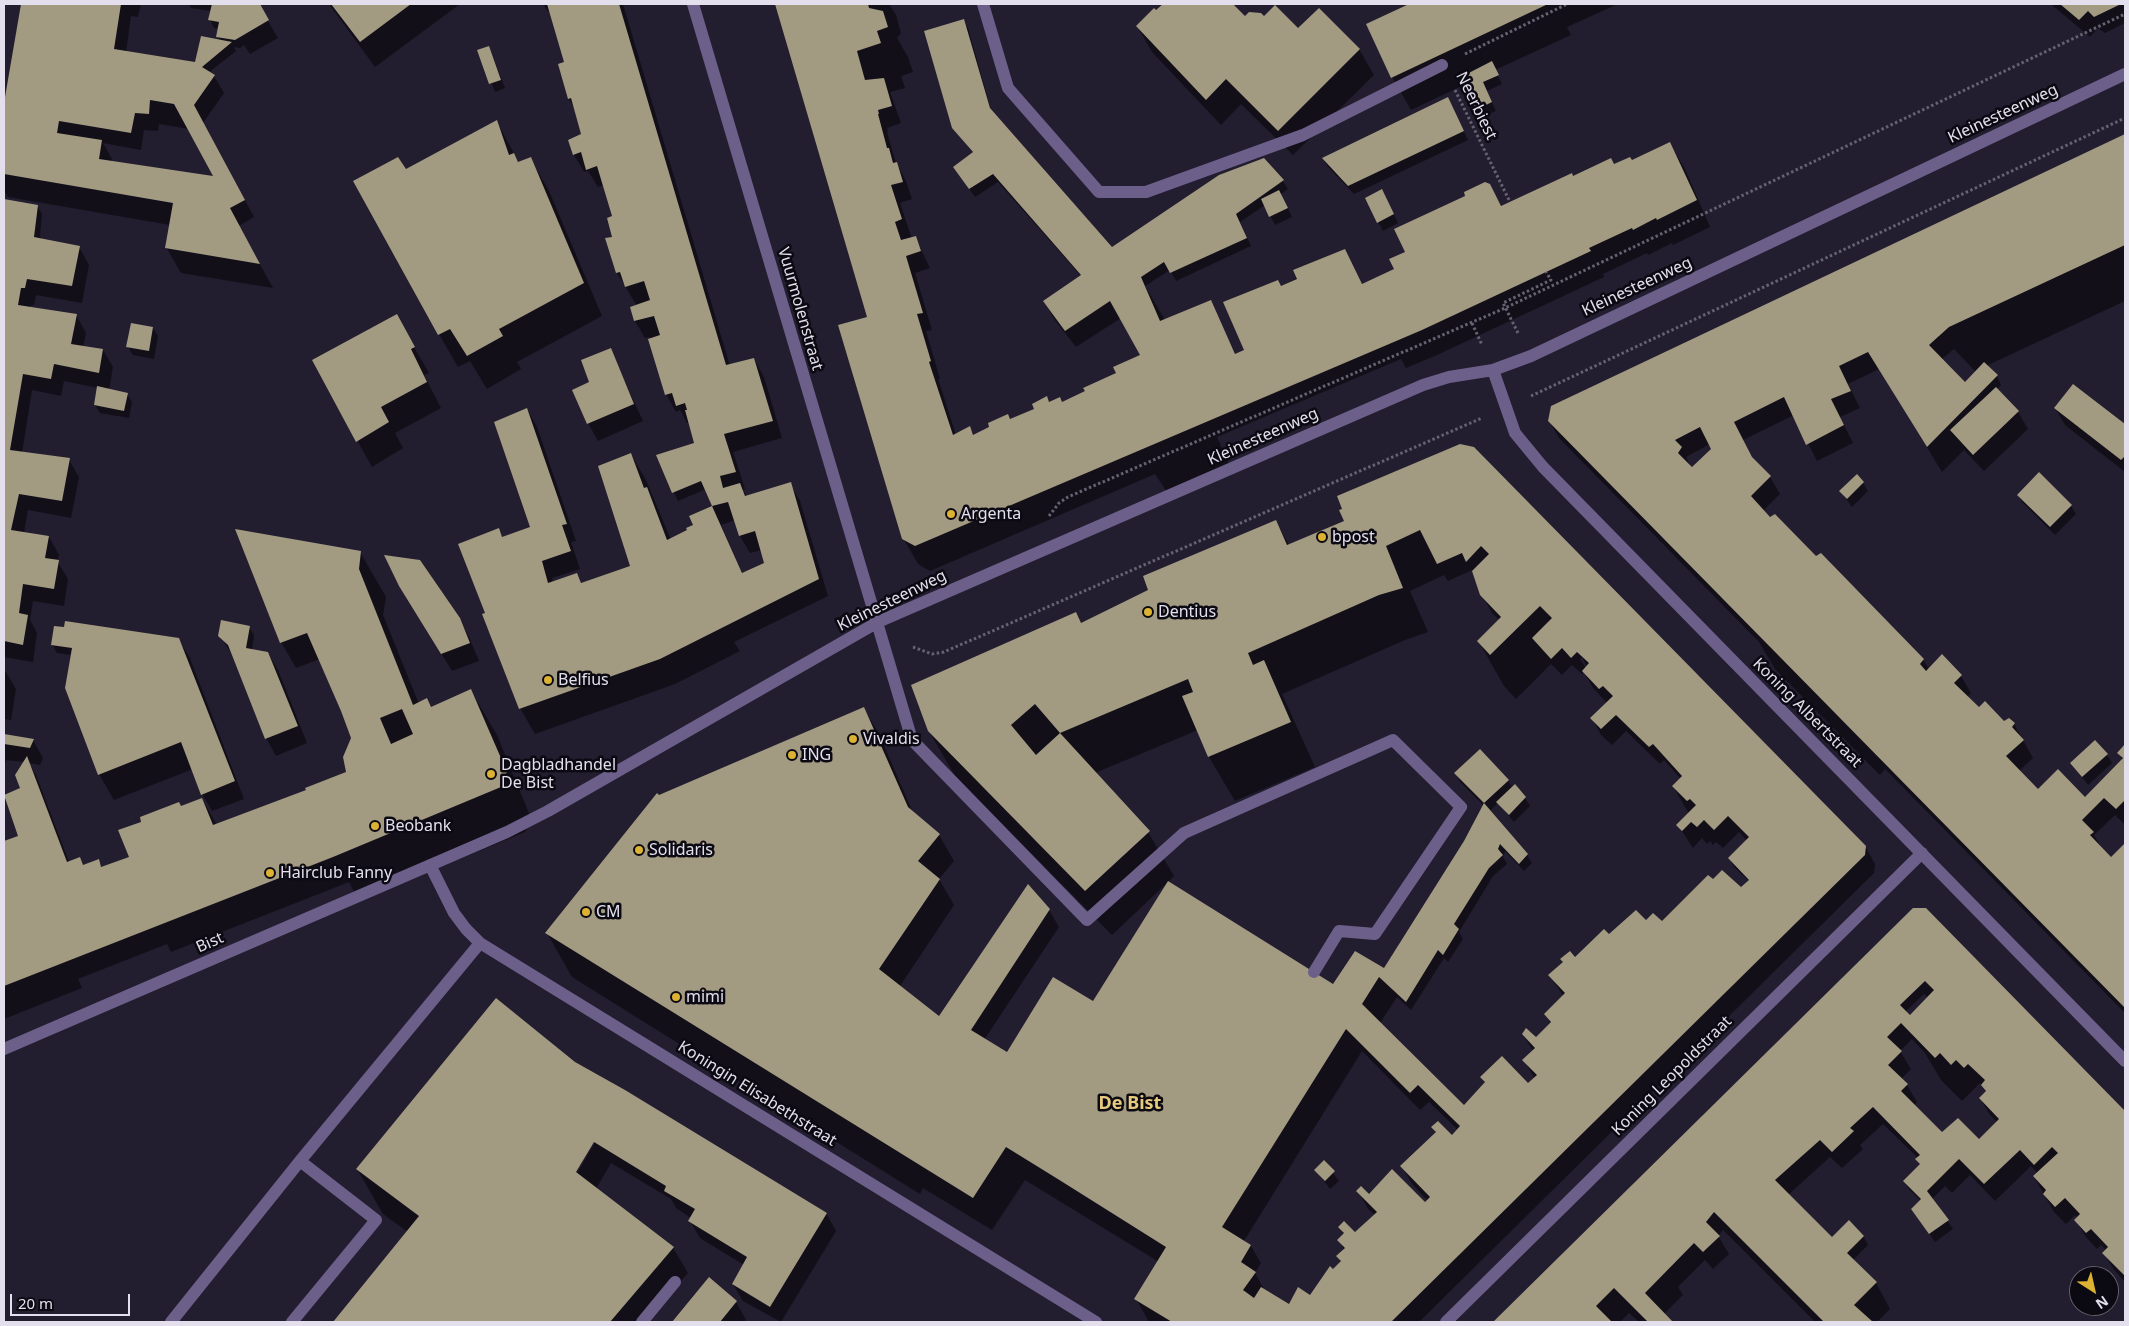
<!DOCTYPE html>
<html>
<head>
<meta charset="utf-8">
<style>
  body { margin:0 }
  #map { position:relative; width:2129px; height:1326px; overflow:hidden; background:#221d2f; font-family:"Noto Sans",sans-serif }
  canvas { display:block }
  .frame { position:absolute; inset:0; border:5px solid #e3dfec; pointer-events:none }
  .north { position:absolute; left:2069px; top:1266px; width:50px; height:50px; box-sizing:border-box; background:#0b0911; border:1px solid #615f69; border-radius:50%; rotate:145deg; font-size:14px; font-weight:700; line-height:20px; text-align:center; color:#e3dfec }
  .north::after { content:''; display:block; margin:auto; width:18px; height:22px; background:#dcb233; clip-path:polygon(50% 0,100% 100%,50% 72%,0 100%) }
  .scale { position:absolute; left:10px; top:1294px; width:120px; height:22px; box-sizing:border-box; border:2px solid #e3dfec; border-top:0; padding-left:6px; font-size:15px; line-height:18px; white-space:nowrap; color:#e3dfec; -webkit-text-stroke:4px #0b0911; paint-order:stroke }
</style>
</head>
<body>
<div id="map">
<canvas width="2129" height="1326"></canvas>
<div class="frame"></div>
<div class="north">N</div>
<div class="scale">20 m</div>
</div>
<script>
const g = document.querySelector('canvas').getContext('2d');
g.lineJoin = 'round';
function fill(path, color) { g.fillStyle = color; g.fill(path, 'evenodd'); }
const poly = rows => new Path2D(rows.map(r => 'M' + r).join(''));
function strokePath(path, color, width, dash) { g.strokeStyle = color; g.lineWidth = width; g.lineCap = dash ? 'butt' : 'round'; g.setLineDash(dash || []); g.stroke(path); }
function drawText(font, color, halo, rows, align = 'center') {
  g.font = font + ' "Noto Sans",sans-serif'; g.lineWidth = 5; g.setLineDash([]); g.textBaseline = 'middle'; g.strokeStyle = halo; g.fillStyle = color; for (const [text, x, y, turn = 0] of rows) {
    g.save(); g.translate(x, y); g.rotate((+turn || 0) * Math.PI / 180); g.textAlign = isNaN(turn) ? turn : align; if (halo) g.strokeText(text, 0, 0); g.fillText(text, 0, 0); g.restore();
  }
}
const shadow = poly([
  [21,4,141,4,138,17,131,16,126,52,198,64,220,41,218,37,219,29,214,28,210,19,211,11,191,8,189,4,258,4,278,38,250,54,244,45,240,48,234,47,236,51,208,73,214,76,224,93,203,123,254,217,239,226,273,288,181,273,166,247,170,225,8,197,4,190,4,111],
  [159,124,189,129,218,182,111,162,112,159,103,143,141,150,144,130,158,131],
  [329,4,460,4,375,67],
  [543,4,623,4,730,366,754,359,764,377,782,438,733,452,745,489,743,490,747,497,790,484,800,501,828,596,734,642,740,651,675,684,535,734,520,708,487,614,498,529,503,538,532,533,527,409,537,427,576,541,571,542,580,569,552,578,553,582,577,574,582,584,632,567,631,454,646,480,671,540,686,532,695,525,691,517,713,507,706,489,678,501,657,456,696,444,690,422,687,423,680,410,676,412,666,394,649,337,645,338,635,321,631,307,637,306,617,273,613,217,604,185,598,187,588,171,584,172,574,155,569,141,583,134,577,113,569,99,560,65,565,63,551,11,548,12],
  [735,520,740,536,750,553,762,550,766,564,743,574,721,525],
  [776,4,889,4,896,15,901,33,897,38,908,57,913,72,901,76,905,88,890,92,901,123,887,128,888,131,887,132,895,160,906,181,912,199,900,203,912,239,915,238,930,268,915,273,932,330,926,331,940,379,938,379,956,435,970,428,974,436,1036,409,1047,398,1050,403,1062,403,1087,392,1142,355,1121,318,1076,347,1054,319,1045,302,1081,276,998,182,975,197,960,176,973,153,953,128,964,20,968,28,992,113,1112,248,1263,160,1283,181,1288,189,1281,194,1292,217,1275,225,1265,205,1240,222,1251,246,1176,281,1170,270,1145,286,1165,320,1210,301,1236,355,1246,351,1281,287,1344,250,1362,285,1396,270,1406,252,1489,185,1502,207,1573,178,1631,162,1670,144,1685,169,1710,227,1673,245,1672,243,1648,255,1647,253,1603,274,1604,277,1437,355,1406,368,1401,359,1217,437,1230,466,1167,492,1155,474,930,571,918,564,903,538,869,318],
  [1165,4,1231,4,1245,18,1264,18,1359,49,1374,75,1293,155,1241,104,1221,125,1152,52,1137,26],
  [1411,4,1618,4,1567,27,1571,35,1495,70,1502,84,1487,91,1496,111,1482,117,1466,84,1411,110,1392,77,1367,25],
  [2051,4,2125,4,2125,23,2105,33,2098,28,2090,37],
  [489,47,505,88,495,92,479,51],
  [1452,107,1468,140,1354,194,1328,167,1323,159],
  [497,122,519,163,530,158,549,191,602,316,517,362,521,369,487,389,470,361,458,367,439,334,405,170],
  [2125,136,2125,301,1986,366,1997,376,2001,385,1996,390,2018,412,2028,429,1984,471,1964,450,1942,472,1879,369,1848,384,1860,408,1840,417,1853,443,1817,461,1794,415,1743,440,1753,461,1770,477,1780,494,1763,511,1815,557,1923,660,1929,669,1961,676,1971,693,1967,697,1979,709,2004,722,2014,724,2033,758,2019,771,2038,791,2085,799,2123,761,2119,753,2125,746,2125,825,2115,815,2094,835,2102,849,2111,858,2125,845,2125,1013,1885,769,1880,775,1775,669,1759,642,1559,438,1549,421,1877,254],
  [1954,349,1976,372,1965,383,1942,359],
  [1710,444,1712,449,1692,469,1686,457],
  [1366,199,1386,199,1398,223,1383,231],
  [4,201,37,206,42,214,40,236,42,240,79,247,89,265,82,303,36,295,34,305,31,305,30,308,76,315,86,333,83,347,103,350,113,367,109,390,127,394,132,402,129,418,100,413,95,405,98,388,64,381,61,396,32,390,22,453,69,460,79,477,71,518,28,510,24,533,49,537,59,555,57,561,68,579,64,606,33,601,30,620,37,633,33,662,4,657],
  [396,316,429,373,424,375,441,408,395,433,403,448,372,467,313,361],
  [153,328,158,336,154,359,133,355,128,347],
  [624,380,643,421,598,441,588,423],
  [2073,386,2125,426,2125,472,2065,425,2055,408],
  [1424,462,1865,846,1875,864,1874,873,1419,1322,1149,1322,1136,1299,1159,1262,1025,1180,992,1230,923,1188,920,1194,572,977,547,933,864,709,879,734,913,813,939,835,954,861,939,879,954,905,900,986,940,1017,1049,910,1059,927,984,1040,1007,1054,1094,1002,1167,883,1112,935,955,776,929,731,1081,624,1150,591,1276,522,1289,545,1345,521],
  [1472,570,1482,595,1492,613,1500,621,1479,642,1504,686,1516,699,1551,664,1562,675,1572,665,1582,674,1584,672,1593,688,1607,703,1592,718,1601,735,1612,745,1626,731,1660,764,1664,760,1681,779,1673,786,1689,814,1678,825,1693,848,1702,838,1707,844,1710,841,1713,845,1716,842,1723,848,1739,832,1747,841,1730,858,1734,867,1749,881,1741,889,1713,881,1662,923,1646,921,1609,936,1550,975,1563,996,1545,1014,1551,1024,1536,1039,1523,1034,1533,1051,1524,1060,1535,1079,1528,1085,1482,1078,1485,1084,1464,1107,1380,1023,1397,997,1411,1010,1444,958,1448,962,1463,939,1459,932,1493,876,1507,864,1503,857,1505,851,1524,871,1532,863,1527,855,1490,811,1498,803,1514,822,1530,806,1525,798,1512,788,1508,780,1456,773,1460,782,1484,806,1465,842,1384,971,1332,985,1168,882,1174,876,1148,832,1095,773,1198,730,1209,757,1235,801,1315,767,1282,694,1405,640,1428,632,1410,591,1444,575,1448,581],
  [1582,657,1587,667,1586,668,1580,659],
  [1362,1051,1420,1110,1429,1102,1458,1130,1452,1137,1433,1127,1436,1133,1402,1166,1412,1184,1428,1201,1425,1204,1369,1195,1358,1191,1368,1209,1375,1215,1355,1234,1340,1227,1344,1235,1339,1240,1344,1250,1338,1256,1341,1263,1310,1297,1289,1306,1265,1291,1255,1273,1261,1263,1251,1246,1244,1241],
  [1863,483,1868,491,1852,507,1841,492],
  [2018,495,2071,506,2076,514,2055,535,2023,503],
  [360,552,386,597,383,615,419,704,431,708,471,691,497,735,531,818,525,832,359,901,349,882,171,952,167,944,78,979,82,988,4,1019,4,842,18,837,21,843,21,788,24,762,6,760,4,769,4,735,33,740,43,758,40,765,29,763,36,775,69,862,79,858,84,866,98,861,102,868,131,858,181,807,202,799,217,825,306,792,347,772,352,737,320,659,296,668,281,642],
  [410,603,459,618,469,637,479,661,452,671],
  [249,627,254,635,252,650,268,653,278,670,307,743,276,756,266,738,231,653,220,636],
  [65,629,178,639,189,656,244,799,212,811,202,794,193,769,114,800,99,774,72,655,57,653,52,644],
  [4,672,6,672,16,689,11,720,4,719],
  [2107,755,2112,763,2088,785,2071,763],
  [1878,943,2004,989,2125,1112,2125,1282,2114,1270,2104,1253,2106,1250,2101,1245,2097,1249,2086,1237,2076,1220,2078,1218,2075,1215,2066,1224,2054,1212,2034,1177,2038,1174,2031,1166,1995,1201,1970,1175,1952,1193,1945,1186,1932,1199,1953,1229,1935,1242,1918,1217,1921,1201,1909,1189,1904,1181,1920,1165,1918,1158,1883,1124,1860,1145,1863,1149,1842,1168,1830,1157,1788,1195,1836,1243,1863,1236,1868,1245,1853,1260,1876,1283,1890,1309,1877,1322,1815,1322,1723,1230,1718,1236,1729,1254,1713,1269,1705,1260,1678,1287,1683,1295,1664,1314,1671,1322,1639,1322,1629,1313,1620,1322,1495,1322],
  [1924,994,1928,998,1910,1017,1905,1012],
  [1912,1039,1925,1053,1941,1080,1962,1101,1980,1083,1982,1085,1986,1092,1980,1098,1990,1115,1998,1123,1978,1140,1942,1134,1914,1106,1917,1102,1907,1085,1901,1079,1911,1069,1900,1051],
  [574,1063,826,1213,836,1231,781,1322,743,1301,733,1284,744,1265,700,1238,690,1221,691,1218,676,1208,671,1199,611,1163,596,1189,673,1248,688,1273,645,1322,335,1322,408,1232,383,1214,357,1169],
  [616,1102,619,1102,574,1178,572,1177],
  [1324,1162,1339,1181,1330,1189,1316,1170],
  [709,1279,736,1302,746,1320,744,1322,674,1322]
]);
const building = poly([
  [21,4,121,4,114,49,195,62,201,36,232,42,202,67,215,75,194,105,245,200,230,208,260,264,165,248,173,203,4,174,4,103],
  [150,100,174,104,213,176,99,159,102,140,57,133,59,121,131,133,135,113,149,114],
  [212,4,260,4,269,20,235,40,216,37,219,22,208,20],
  [331,4,411,4,360,42],
  [547,4,619,4,726,365,754,358,773,421,724,434,736,472,720,476,723,488,740,483,745,496,791,482,819,579,660,659,519,709,482,614,485,613,458,544,499,528,502,537,530,527,494,422,527,408,567,524,562,525,571,551,542,561,548,583,577,573,581,583,630,566,598,466,631,453,644,488,647,487,667,540,687,530,686,528,693,525,689,516,712,506,742,573,764,563,755,531,739,536,728,502,712,506,701,481,672,493,656,455,694,443,685,410,687,410,685,403,676,406,672,393,665,395,648,339,660,335,654,316,634,321,630,307,650,300,644,281,625,287,620,272,616,273,605,238,612,237,607,218,612,216,597,166,586,170,581,152,573,155,568,140,581,134,571,98,568,99,558,64,564,62],
  [775,4,868,4,869,8,883,11,888,27,877,31,881,43,857,51,865,80,884,78,892,106,878,110,879,114,878,114,887,148,889,148,893,163,897,162,903,182,891,185,902,219,895,222,901,240,916,236,921,251,906,256,923,313,917,314,931,361,929,362,953,435,970,426,973,435,989,427,988,423,1008,414,1010,419,1034,409,1032,404,1047,396,1049,402,1060,397,1062,402,1085,391,1083,388,1116,373,1113,367,1140,355,1110,301,1065,331,1043,301,1081,275,993,174,969,189,953,167,973,152,952,128,924,31,964,19,990,108,1112,247,1219,175,1264,158,1284,180,1236,214,1247,238,1170,273,1164,262,1141,277,1160,321,1211,300,1235,354,1244,350,1223,302,1278,280,1281,286,1297,279,1293,270,1345,249,1362,284,1394,269,1389,259,1405,252,1394,229,1465,196,1464,192,1485,182,1490,184,1501,206,1572,173,1573,176,1611,158,1614,164,1630,157,1632,160,1670,142,1697,200,1657,220,1656,218,1633,230,1632,228,1589,248,1591,251,1422,330,915,546,902,539,838,325,867,317],
  [1163,4,1233,4,1245,16,1249,12,1261,13,1264,16,1275,5,1298,28,1319,8,1360,49,1278,131,1226,79,1206,100,1136,26,1154,8,1156,10],
  [1409,4,1548,4,1391,78,1366,24],
  [2060,4,2121,4,2094,17,2088,11,2079,20],
  [489,46,501,80,489,84,477,50],
  [1492,61,1499,75,1483,82,1492,102,1476,110,1461,77],
  [1448,97,1464,131,1348,186,1322,158],
  [497,120,509,155,514,153,518,162,531,157,584,283,499,329,503,336,467,356,450,329,438,335,353,181,398,157,406,169],
  [2125,134,2125,245,1949,327,1929,345,1965,382,1984,362,1998,375,1927,447,1868,352,1839,366,1851,391,1831,399,1844,425,1806,445,1784,397,1734,422,1752,457,1771,476,1751,496,1770,517,1775,514,1816,556,1821,553,1924,659,1920,664,1926,671,1942,654,1962,675,1954,683,1979,707,1985,701,2004,721,2009,718,2015,723,2012,727,2024,740,2006,756,2038,789,2058,769,2085,797,2123,758,2117,753,2125,744,2125,800,2116,809,2104,798,2082,820,2094,832,2090,835,2111,857,2125,843,2125,1008,1548,421,1551,406],
  [1700,427,1711,449,1692,467,1678,453,1682,447,1675,440],
  [1382,189,1394,214,1377,223,1365,198],
  [1279,190,1288,208,1269,217,1261,199],
  [4,199,38,205,34,237,80,246,72,286,27,279,25,288,21,288,18,305,77,314,71,344,103,349,99,373,54,364,51,379,23,374,10,450,70,458,62,501,19,494,11,530,49,536,45,558,59,560,54,589,23,584,19,613,28,615,23,645,4,641],
  [397,314,415,347,411,349,427,382,381,407,389,422,356,442,312,360],
  [131,323,153,327,149,351,126,347],
  [611,348,634,404,587,424,572,390,589,382,581,360],
  [2073,384,2125,424,2125,456,2121,460,2054,408],
  [97,386,128,393,124,411,94,405],
  [1996,387,2019,411,1973,455,1950,430],
  [1460,444,1474,447,1866,846,1865,855,1391,1322,1172,1322,1134,1299,1166,1247,1061,1181,1006,1147,973,1198,545,933,657,793,659,795,864,707,908,807,940,834,918,861,940,879,879,969,939,1016,1028,884,1050,909,971,1030,1007,1052,1053,977,1093,1001,1168,881,1333,984,1355,951,1384,968,1464,841,1484,803,1454,773,1480,749,1509,780,1484,803,1528,854,1519,864,1500,844,1498,849,1503,855,1489,868,1454,924,1459,929,1443,955,1438,950,1406,1002,1379,977,1362,1004,1464,1105,1485,1082,1480,1077,1502,1056,1528,1083,1537,1075,1522,1060,1535,1048,1522,1034,1526,1028,1536,1037,1551,1022,1544,1014,1565,993,1548,975,1563,962,1560,959,1570,951,1575,957,1604,929,1609,934,1636,910,1646,920,1653,913,1662,921,1708,875,1713,879,1722,870,1741,887,1749,880,1728,858,1749,837,1728,816,1714,830,1704,820,1697,827,1691,822,1682,831,1676,825,1696,805,1690,799,1687,801,1672,786,1682,776,1653,744,1649,747,1616,715,1601,729,1590,718,1613,696,1603,686,1599,689,1582,671,1589,663,1577,652,1571,658,1562,648,1551,659,1532,638,1552,618,1540,606,1490,655,1477,641,1501,617,1480,595,1472,571,1489,554,1481,546,1466,562,1462,553,1437,564,1420,530,1386,546,1403,588,1379,595,1248,653,1253,665,1264,660,1291,722,1208,757,1182,696,1193,692,1188,679,1060,733,1035,704,1011,725,1036,755,1060,733,1150,831,1085,891,928,731,911,685,1076,612,1081,623,1148,590,1143,576,1276,520,1287,545,1344,521,1339,510,1342,509,1337,496],
  [1346,1029,1410,1093,1418,1085,1460,1126,1452,1135,1438,1121,1431,1127,1436,1132,1400,1166,1430,1197,1425,1202,1392,1169,1369,1194,1361,1186,1356,1191,1377,1212,1355,1232,1344,1221,1338,1227,1344,1233,1337,1240,1345,1248,1336,1256,1341,1261,1333,1269,1330,1266,1310,1295,1298,1287,1289,1304,1261,1287,1254,1298,1243,1290,1256,1272,1241,1262,1251,1245,1222,1227],
  [2039,472,2072,505,2050,527,2017,495],
  [1857,474,1864,482,1847,499,1839,491],
  [235,529,361,551,359,569,413,705,427,698,431,707,471,689,507,772,500,785,501,787,333,857,4,986,4,841,18,836,4,795,20,788,15,775,27,756,67,862,80,857,83,865,99,859,101,867,129,857,118,830,141,822,140,817,179,802,181,806,202,798,213,825,306,790,305,788,346,772,343,757,351,738,341,711,307,633,280,643],
  [402,709,413,734,391,744,380,718],
  [384,555,420,560,460,618,470,643,441,654,399,586],
  [221,620,250,626,246,648,268,652,298,726,265,739,228,645,218,636],
  [65,621,179,638,235,781,201,795,181,742,98,775,65,688,72,648,51,645,54,626,64,627],
  [4,734,34,739,30,748,4,744],
  [2095,740,2108,754,2082,777,2070,763],
  [1515,784,1526,797,1509,815,1496,802],
  [1913,908,1926,908,2125,1111,2125,1276,2102,1253,2108,1247,2091,1229,2086,1233,2074,1220,2080,1214,2065,1198,2055,1207,2043,1194,2046,1190,2033,1176,2058,1153,2052,1147,2034,1165,2020,1150,1984,1184,1959,1159,1927,1191,1949,1220,1929,1234,1911,1209,1921,1199,1903,1181,1920,1164,1915,1159,1920,1155,1873,1107,1850,1128,1854,1131,1832,1152,1820,1140,1775,1180,1832,1237,1849,1220,1864,1236,1847,1253,1877,1282,1854,1305,1873,1322,1824,1322,1714,1212,1706,1222,1720,1236,1703,1252,1694,1243,1645,1293,1673,1322,1648,1322,1614,1288,1596,1306,1612,1322,1493,1322],
  [1925,981,1934,990,1910,1015,1900,1005],
  [1901,1023,1935,1058,1940,1053,1951,1065,1956,1060,1964,1068,1968,1064,1985,1080,1981,1085,1986,1091,1979,1098,1999,1119,1979,1139,1958,1118,1942,1132,1901,1091,1908,1084,1888,1065,1902,1051,1887,1037],
  [496,998,575,1062,625,1090,827,1213,770,1307,732,1284,747,1257,688,1221,695,1209,664,1191,666,1186,594,1142,576,1172,674,1247,610,1322,333,1322,419,1216,356,1169],
  [1324,1160,1335,1171,1325,1181,1314,1170],
  [709,1277,737,1301,720,1322,672,1322]
]);
const path = poly([
  [1465,54,1567,4],
  [1455,90,1510,202],
  [1472,323,1482,345],
  [1518,333,1503,303,1551,280,1546,272],
  [1531,396,2125,118],
  [1049,516,1059,503,1068,497,1505,308,2125,14],
  [913,647,932,654,944,652,1482,418]
]);
const minor = poly([
  [693,4,912,740,1087,920,1184,833,1393,740,1461,807,1375,934,1339,931,1314,972],
  [983,4,1008,88,1099,192,1146,192,1303,135,1442,65],
  [1493,370,1515,433,1543,467,2125,1061],
  [430,865,454,913,466,929,480,943,1096,1322],
  [4,1049,507,832,548,811,878,622,1423,385,1449,377,1493,370,1531,356,2125,74],
  [171,1322,300,1161,480,943],
  [292,1322,376,1220,300,1161],
  [642,1322,675,1282],
  [1446,1322,1922,853]
]);
const markers = [
  [951,514,5,"#dcb233"],
  [1322,537,5,"#dcb233"],
  [1148,612,5,"#dcb233"],
  [548,680,5,"#dcb233"],
  [853,739,5,"#dcb233"],
  [792,755,5,"#dcb233"],
  [491,774,5,"#dcb233"],
  [375,826,5,"#dcb233"],
  [639,850,5,"#dcb233"],
  [270,873,5,"#dcb233"],
  [586,912,5,"#dcb233"],
  [676,997,5,"#dcb233"]
];
const streetNames = [
  ["Neerbiest",1476,106,64],
  ["Kleinesteenweg",2003,114,-25],
  ["Kleinesteenweg",1637,287,-25],
  ["Vuurmolenstraat",800,309,74],
  ["Kleinesteenweg",1263,437,-24],
  ["Kleinesteenweg",892,601,-26],
  ["Koning Albertstraat",1807,713,45],
  ["Bist",210,943,-24],
  ["Koning Leopoldstraat",1672,1076,-45],
  ["Koningin Elisabethstraat",757,1094,32]
];
const poiNames = [
  ["Argenta",961,514],
  ["bpost",1332,537],
  ["Dentius",1158,612],
  ["Belfius",558,680],
  ["Vivaldis",863,739],
  ["ING",802,755],
  ["Dagbladhandel",501,765],
  ["De Bist",501,783],
  ["Beobank",385,826],
  ["Solidaris",649,850],
  ["Hairclub Fanny",280,873],
  ["CM",596,912],
  ["mimi",686,997]
];
const neighbourhoodNames = [
  ["De Bist",1130,1104]
];
fill(shadow, '#0007');
fill(building, '#a39a82');
strokePath(path, '#666272', 3, [2.5, 2.5]);
strokePath(minor, '#6c608a', 12);
for (const [x, y, r, color] of markers) { const dot = new Path2D(); dot.arc(x, y, r, 0, 2 * Math.PI); g.fillStyle = color; g.fill(dot); strokePath(dot, '#0b0911', 2); }
drawText('16px', '#e3dfec', '#0b0911', streetNames);
drawText('16px', '#e3dfec', '#0b0911', poiNames, 'left');
drawText('bold 18px', '#e6ca7e', '#0b0911', neighbourhoodNames);
</script>
</body>
</html>
